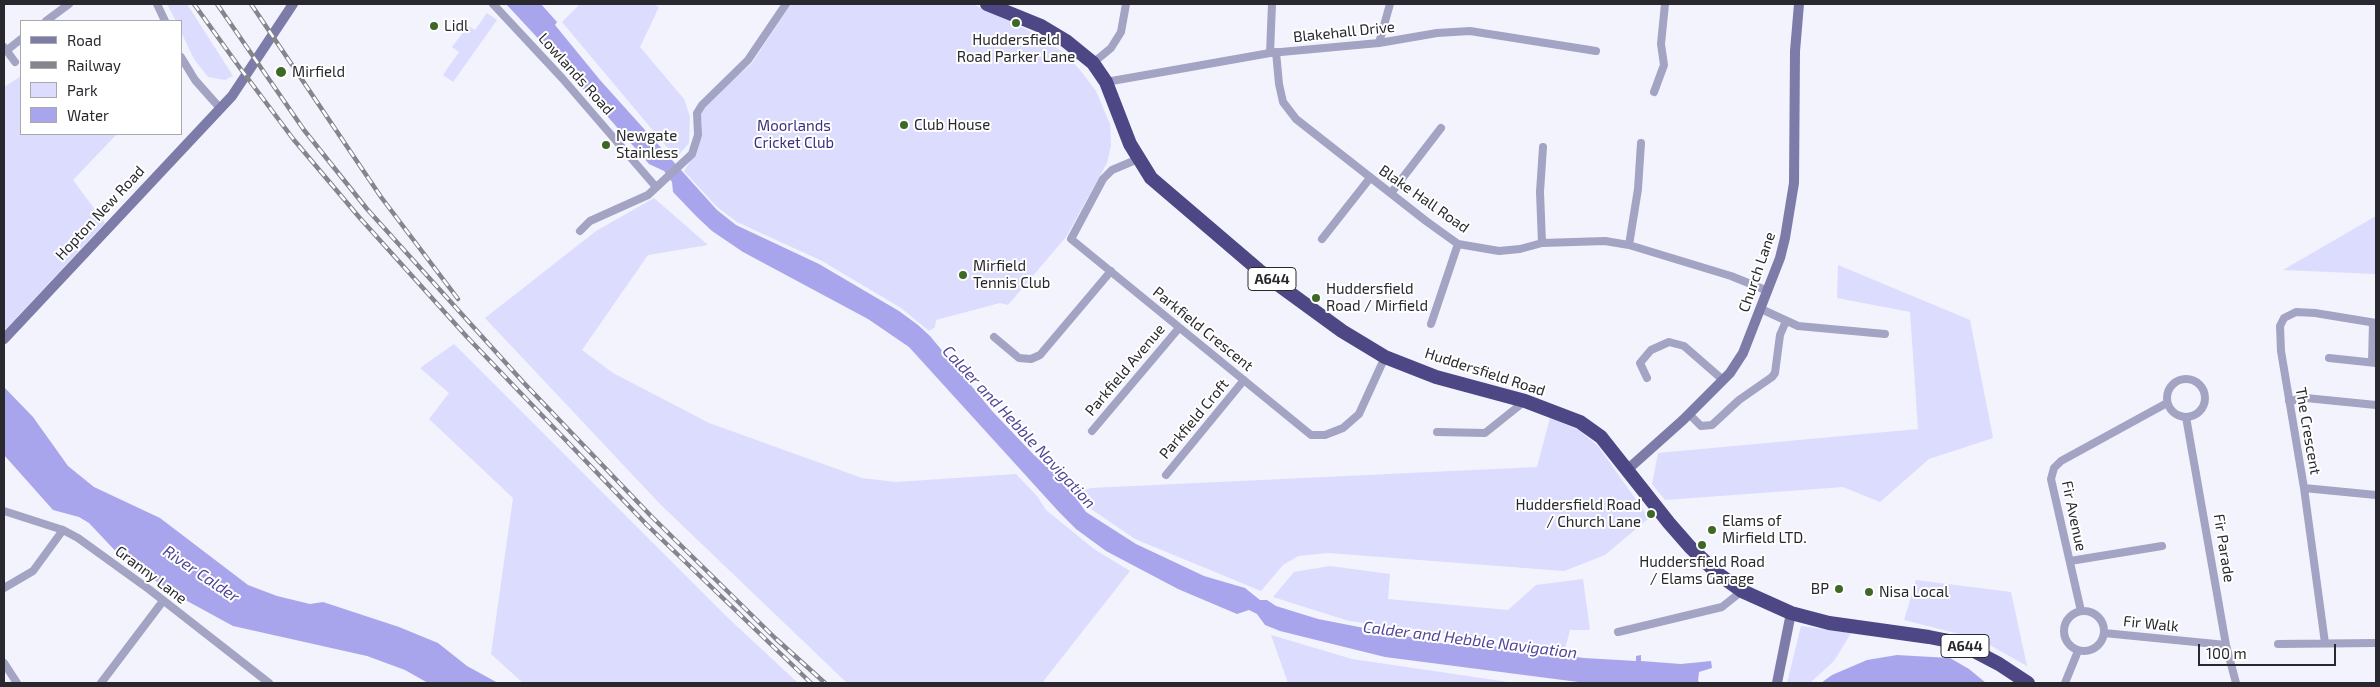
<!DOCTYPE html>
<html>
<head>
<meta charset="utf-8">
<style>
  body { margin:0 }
  #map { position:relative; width:2380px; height:687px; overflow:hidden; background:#f2f3fd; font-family:"Exo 2",sans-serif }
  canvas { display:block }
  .frame { position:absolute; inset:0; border:5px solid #28282e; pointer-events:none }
  .legend { position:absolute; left:20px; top:20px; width:162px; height:115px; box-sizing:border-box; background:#fff; border:1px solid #a9a9ab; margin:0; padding:6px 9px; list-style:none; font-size:15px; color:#28282e }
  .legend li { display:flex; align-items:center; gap:10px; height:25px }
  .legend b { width:25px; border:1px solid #a9a9ab }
  .scale { position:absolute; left:2198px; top:644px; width:138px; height:22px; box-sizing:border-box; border:2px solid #28282e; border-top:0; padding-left:6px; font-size:15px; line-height:18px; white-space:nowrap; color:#28282e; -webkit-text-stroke:4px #fff; paint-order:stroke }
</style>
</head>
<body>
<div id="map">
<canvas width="2380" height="687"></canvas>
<div class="frame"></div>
<ul class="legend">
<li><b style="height:6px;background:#7d7ca9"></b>Road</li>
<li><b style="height:6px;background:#84858d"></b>Railway</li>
<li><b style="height:14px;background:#dcdcfe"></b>Park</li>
<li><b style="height:14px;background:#a9a5ec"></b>Water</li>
</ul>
<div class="scale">100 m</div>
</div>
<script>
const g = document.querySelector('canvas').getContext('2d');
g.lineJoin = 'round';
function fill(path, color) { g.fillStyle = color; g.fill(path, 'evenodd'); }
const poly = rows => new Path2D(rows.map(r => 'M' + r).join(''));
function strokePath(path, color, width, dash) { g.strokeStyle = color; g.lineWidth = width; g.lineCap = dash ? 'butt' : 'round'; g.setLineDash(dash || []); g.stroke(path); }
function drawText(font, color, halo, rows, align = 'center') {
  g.font = font + ' "Exo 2",sans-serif'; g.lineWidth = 4; g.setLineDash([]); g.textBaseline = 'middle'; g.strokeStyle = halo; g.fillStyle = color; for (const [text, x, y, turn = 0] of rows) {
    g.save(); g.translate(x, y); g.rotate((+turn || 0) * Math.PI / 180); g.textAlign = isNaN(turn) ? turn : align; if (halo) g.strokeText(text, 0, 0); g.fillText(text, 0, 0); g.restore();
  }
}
const green = poly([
  [167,4,187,4,233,76,225,80,208,77,194,59,181,32,181,21,176,21],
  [580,4,654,4,659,7,640,47,684,99,690,117,689,143,676,158,562,22],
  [791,4,973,4,1038,35,1064,53,1080,70,1096,91,1110,124,1111,145,1107,163,1066,237,1008,305,1000,303,936,320,935,327,929,331,901,308,822,261,737,222,716,206,684,171,695,154,700,136,702,123,699,114,712,98,752,63],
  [487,13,497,20,453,82,443,75,459,52,452,47,468,26,475,30],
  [21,76,21,134,117,134,73,180,105,223,4,331,4,87],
  [654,198,708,245,648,255,582,350,613,373,709,423,862,478,896,482,1016,474,1037,496,1046,510,1094,549,1130,571,1042,683,847,683,660,504,485,318,596,231],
  [2376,216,2376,274,2283,270],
  [1838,265,1970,320,1993,438,1929,459,1880,502,1843,487,1665,500,1652,484,1658,453,1918,429,1910,312,1837,298],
  [454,344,727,617,798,683,523,683,491,654,513,498,429,419,449,393,420,368],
  [1550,418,1579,430,1598,446,1649,518,1605,555,1564,571,1328,553,1298,556,1283,565,1261,591,1135,539,1091,509,1077,493,1091,488,1537,467],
  [1330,566,1390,574,1388,599,1508,610,1536,585,1583,579,1590,630,1570,630,1565,649,1349,621,1273,597,1294,572],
  [1916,580,2011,592,2027,666,1979,639,1904,620],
  [1801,626,1851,633,1834,661,1810,683,1787,683],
  [1271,635,1352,659,1515,683,1288,683]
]);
const water = poly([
  [506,4,541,4,557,22,555,25,600,80,717,210,736,225,819,264,899,311,918,325,930,336,993,412,1034,455,1065,483,1086,512,1136,544,1204,576,1245,588,1260,600,1267,600,1276,606,1318,619,1446,644,1477,644,1584,658,1636,661,1636,656,1641,655,1641,661,1681,664,1711,661,1712,668,1699,672,1698,681,1701,683,1586,683,1385,657,1280,631,1265,625,1257,614,1249,610,1237,614,1178,589,1106,551,1076,529,1059,512,909,347,868,319,743,252,712,231,697,217,673,192,672,182,664,171,649,164,560,62],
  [4,387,33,417,68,466,94,487,160,518,248,585,277,596,310,604,323,602,399,627,438,643,467,666,498,683,428,683,405,670,367,656,233,626,178,596,122,558,89,523,79,517,53,510,4,455],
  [1897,655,1950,658,1969,669,1986,683,1821,683,1832,675,1867,660]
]);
const street = poly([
  [157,4,165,21],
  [493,4,562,78,656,187],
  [46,21,69,4],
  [1379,43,1390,4],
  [4,47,15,62],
  [6,51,21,39],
  [1276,52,1279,84,1283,102,1296,119,1426,221,1458,244,1499,251,1520,249,1542,243,1605,241,1629,245,1731,276,1768,291],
  [1270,53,1272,4],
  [181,57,195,80,219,107],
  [1093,63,1111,48,1121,32,1126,4],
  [1106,82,1270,53,1379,43,1437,33,1470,31,1596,51],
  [1654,92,1664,65,1661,44,1665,4],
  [1138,159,1112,170,1103,179,1071,239,1311,435,1325,435,1343,428,1359,414,1385,357],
  [1391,193,1441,128],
  [580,231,590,221,648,195,692,154,698,135,697,113,702,105,748,60,786,4],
  [1322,239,1370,178],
  [1542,243,1540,192,1543,147],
  [1629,245,1638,189,1641,143],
  [1761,309,1798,326,1885,334],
  [1431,324,1458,244],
  [994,337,1019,358,1031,359,1040,355,1111,271],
  [2329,358,2376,363],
  [2372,362,2373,323],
  [1647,378,1640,363,1651,350,1669,342,1684,346,1723,380],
  '2167 398a19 19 0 1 1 38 0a19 19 0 1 1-38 0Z',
  [2289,401,2306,398,2376,405],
  [1689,414,1701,426,1712,425,1739,400,1772,377,1775,373,1780,335,1786,321],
  [2186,417,2226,645,2236,683],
  [1092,431,1179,328],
  [1437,432,1485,433,1525,401],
  [1166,475,1244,380],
  [2304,488,2376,495],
  [4,511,63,530,78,538,150,590,269,683],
  [2070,561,2162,546],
  [4,588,33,571,63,530],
  '2064 631a20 20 0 1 1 40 0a20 20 0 1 1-40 0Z',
  [2081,611,2051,479,2054,468,2061,461,2167,403],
  [1618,632,1722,607,1742,591],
  [2104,633,2226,645],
  [2325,643,2304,488,2281,351,2280,326,2284,318,2296,312,2315,313,2376,323],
  [2278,644,2376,643],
  [4,663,17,683],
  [101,683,163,601],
  [2065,683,2078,651]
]);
const secondary = poly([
  [4,339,232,96,293,4],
  [1627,470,1683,420,1730,373,1743,353,1780,258,1785,238,1794,183,1795,51,1799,4],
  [1777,683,1791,613]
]);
const highway = poly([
  [987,4,1041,26,1066,41,1093,63,1106,82,1130,144,1151,178,1261,272,1342,331,1385,357,1436,377,1525,401,1580,422,1601,437,1669,523,1690,547,1717,573,1742,591,1791,613,1829,623,1929,637,1959,643,1999,664,2028,683]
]);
const rail = poly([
  [194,4,240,68,294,140,359,217,467,337,647,525,811,683],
  [217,4,304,130,367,209,523,382,651,516,775,638,825,683],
  [251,4,381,197,458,299]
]);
const markers = [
  [1016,23,5,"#3e6826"],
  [434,26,5,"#3e6826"],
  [281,72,6,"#3e6826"],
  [904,125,5,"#3e6826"],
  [606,145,5,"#3e6826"],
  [963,275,5,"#3e6826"],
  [1316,298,5,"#3e6826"],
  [1651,514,5,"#3e6826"],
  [1712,530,5,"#3e6826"],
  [1702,545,5,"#3e6826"],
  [1839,589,5,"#3e6826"],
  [1869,592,5,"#3e6826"]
];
const shields = [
  [1272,279,48],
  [1965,646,48]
];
const shieldNames = [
  ["A644",1272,279],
  ["A644",1965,646]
];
const poiNames = [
  ["Lidl",444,26],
  ["Huddersfield",1016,40,"center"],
  ["Road Parker Lane",1016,57,"center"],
  ["Mirfield",292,72],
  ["Club House",914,125],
  ["Newgate",616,136],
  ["Stainless",616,153],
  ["Mirfield",973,266],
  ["Tennis Club",973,283],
  ["Huddersfield",1326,289],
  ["Road / Mirfield",1326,306],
  ["Huddersfield Road",1641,505,"right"],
  ["/ Church Lane",1641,522,"right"],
  ["Elams of",1722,521],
  ["Mirfield LTD.",1722,538],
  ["Huddersfield Road",1702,562,"center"],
  ["/ Elams Garage",1702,579,"center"],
  ["BP",1829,589,"right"],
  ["Nisa Local",1879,592]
];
const streetNames = [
  ["Blakehall Drive",1344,32,-6],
  ["Lowlands Road",576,74,48],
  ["Blake Hall Road",1424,199,35],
  ["Hopton New Road",100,213,-47],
  ["Church Lane",1757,272,-71],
  ["Parkfield Crescent",1203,329,39],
  ["Parkfield Avenue",1125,370,-50],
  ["Huddersfield Road",1485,372,18],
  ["Parkfield Croft",1194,419,-50],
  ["The Crescent",2308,431,80],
  ["Fir Avenue",2074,516,78],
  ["Fir Parade",2224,548,81],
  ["Granny Lane",151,575,37],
  ["Fir Walk",2151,624,6]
];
const parkNames = [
  ["Moorlands",794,126],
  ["Cricket Club",794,143]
];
const waterNames = [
  ["Calder and Hebble Navigation",1019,427,47],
  ["River Calder",201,574,34],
  ["Calder and Hebble Navigation",1470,640,7]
];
fill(green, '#dcdcfe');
fill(water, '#a9a5ec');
strokePath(street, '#a3a3c3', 8);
strokePath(secondary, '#7d7ca9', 10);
strokePath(highway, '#4d4785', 14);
strokePath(rail, '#84858d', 4.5);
strokePath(rail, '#fff', 2.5, [8]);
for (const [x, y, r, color] of markers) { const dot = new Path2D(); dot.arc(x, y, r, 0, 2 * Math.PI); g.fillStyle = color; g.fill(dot); strokePath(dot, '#fff', 2); }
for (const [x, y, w] of shields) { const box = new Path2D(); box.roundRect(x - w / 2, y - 11.5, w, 23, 4); g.fillStyle = '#fff'; g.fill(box); strokePath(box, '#28282e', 1); }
drawText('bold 14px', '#28282e', null, shieldNames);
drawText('15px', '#28282e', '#fff', poiNames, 'left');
drawText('15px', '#28282e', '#fff', streetNames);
drawText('15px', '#3d2f80', '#fff', parkNames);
drawText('italic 16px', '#504599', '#fff', waterNames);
</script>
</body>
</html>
